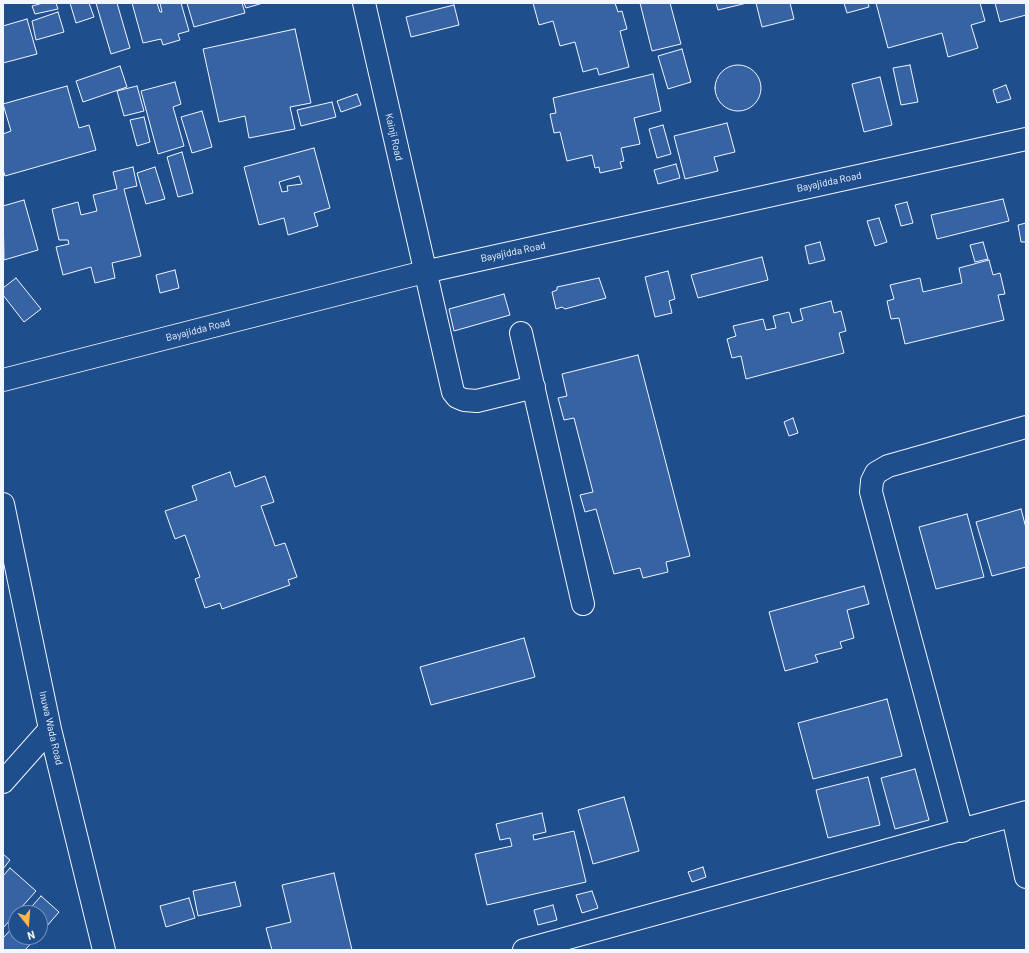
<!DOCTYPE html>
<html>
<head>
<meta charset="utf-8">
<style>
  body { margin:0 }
  #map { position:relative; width:1029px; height:953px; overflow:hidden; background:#1f4e8c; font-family:Barlow,sans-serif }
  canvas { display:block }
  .frame { position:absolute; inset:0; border:4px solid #f2f6ff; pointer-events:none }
  .north { position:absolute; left:8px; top:905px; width:40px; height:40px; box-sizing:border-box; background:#1f4e8c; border:1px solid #7391ba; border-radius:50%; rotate:163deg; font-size:11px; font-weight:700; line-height:16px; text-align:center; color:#f2f6ff }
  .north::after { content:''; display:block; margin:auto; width:14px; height:18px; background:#ffb74d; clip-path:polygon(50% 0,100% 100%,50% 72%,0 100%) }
</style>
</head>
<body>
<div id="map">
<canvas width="1029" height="953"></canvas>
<div class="frame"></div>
<div class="north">N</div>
</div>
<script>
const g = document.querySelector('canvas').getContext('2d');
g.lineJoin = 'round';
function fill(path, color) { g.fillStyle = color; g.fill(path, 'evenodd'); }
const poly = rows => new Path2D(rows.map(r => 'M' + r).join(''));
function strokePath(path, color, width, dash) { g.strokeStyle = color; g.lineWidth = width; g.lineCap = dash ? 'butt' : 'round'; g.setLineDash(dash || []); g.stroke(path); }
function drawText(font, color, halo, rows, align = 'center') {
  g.font = font + ' Barlow,sans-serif'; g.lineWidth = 3; g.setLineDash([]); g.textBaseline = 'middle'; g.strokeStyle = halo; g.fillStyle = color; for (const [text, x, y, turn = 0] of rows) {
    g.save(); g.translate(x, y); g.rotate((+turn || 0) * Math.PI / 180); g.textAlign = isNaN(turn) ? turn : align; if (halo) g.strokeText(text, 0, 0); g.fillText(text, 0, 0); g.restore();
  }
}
const building = poly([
  [43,3,56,3,58,9,35,14,32,6,43,3],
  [70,3,89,3,94,17,76,23,70,3],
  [96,3,117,3,130,48,111,54,96,3],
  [132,3,157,3,160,12,162,12,160,3,181,3,189,31,178,34,180,40,163,45,161,39,143,43,132,3],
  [187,3,242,3,245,13,194,27,187,3],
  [244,3,263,3,246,8,244,3],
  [533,3,615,3,618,12,622,11,627,29,620,31,629,67,599,75,597,68,583,72,575,42,560,46,553,21,539,25,533,3],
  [640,3,670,3,681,44,652,51,640,3],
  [716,3,747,3,718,10,716,3],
  [756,3,790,3,794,19,762,27,756,3],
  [844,3,868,3,869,7,847,13,844,3],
  [876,3,980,3,985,21,971,25,978,48,948,57,942,33,888,48,876,3],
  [995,3,1026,3,1026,15,1000,22,995,3],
  [454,5,459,25,411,37,406,17,454,5],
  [58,12,64,32,36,40,32,21,58,12],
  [27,19,37,54,3,63,3,26,27,19],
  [295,29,311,103,290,107,295,129,249,138,245,116,219,122,203,49,295,29],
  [682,49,691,82,668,89,658,56,682,49],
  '715 88a23 23 0 1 1 46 0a23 23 0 1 1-46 0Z',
  [910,65,918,102,901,105,893,68,910,65],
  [120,66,127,87,83,102,76,81,120,66],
  [653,74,661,111,634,118,640,144,621,148,624,161,620,162,622,168,600,173,599,167,595,168,592,155,567,161,560,132,554,133,550,114,556,113,553,98,653,74],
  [880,77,892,125,864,132,852,84,880,77],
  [175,82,181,104,173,107,184,146,158,154,141,91,175,82],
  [1006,85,1011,99,997,103,993,90,1006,85],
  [67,86,79,128,89,125,96,150,5,176,3,169,3,134,11,131,3,104,67,86],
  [137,86,144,111,124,116,117,91,137,86],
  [357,94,361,105,341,112,337,101,357,94],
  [332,102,336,117,301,126,297,110,332,102],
  [202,111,212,147,192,153,181,117,202,111],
  [144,117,150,142,137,146,130,120,144,117],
  [727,123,735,152,714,157,718,171,685,179,674,136,727,123],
  [663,125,671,154,657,158,649,129,663,125],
  [314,148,330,208,314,213,318,226,288,235,284,218,259,225,244,167,314,148],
  [299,176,302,184,287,186,288,191,282,192,279,182,299,176],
  [182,152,193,193,178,197,167,157,182,152],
  [676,164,680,178,658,184,654,170,676,164],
  [133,167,137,186,124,189,141,256,112,263,115,278,95,283,91,267,63,275,56,247,69,244,68,240,59,240,52,209,78,202,81,215,97,211,93,195,117,189,113,172,133,167],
  [155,167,165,199,146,204,137,173,155,167],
  [1003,199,1009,221,937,239,931,215,1003,199],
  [24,200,38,250,4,260,3,206,24,200],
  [907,202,913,223,901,226,895,205,907,202],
  [879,218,887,242,875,246,867,221,879,218],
  [1026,223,1026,242,1021,242,1018,225,1026,223],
  [820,242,825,260,809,264,805,246,820,242],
  [983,242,988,259,975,262,970,245,983,242],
  [762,257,768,280,698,298,691,275,762,257],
  [989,260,993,275,1000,273,1005,294,998,295,1004,320,905,344,899,318,891,319,887,301,894,299,890,285,920,278,923,292,962,283,959,268,989,260],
  [175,270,179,288,160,293,156,275,175,270],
  [668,271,675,299,669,301,672,313,655,317,645,277,668,271],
  [16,278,41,309,24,322,3,295,3,288,16,278],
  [599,278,606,298,565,309,562,307,556,309,552,292,557,290,557,287,599,278],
  [504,294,510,315,454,331,449,309,504,294],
  [831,301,834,313,841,311,846,331,839,333,844,353,746,379,741,356,732,358,727,339,736,336,733,326,763,319,766,330,776,328,773,316,789,312,792,323,803,320,800,309,831,301],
  [638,355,690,556,666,562,668,572,643,578,640,568,614,574,596,509,585,512,580,495,593,492,574,418,564,420,558,398,567,396,562,374,638,355],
  [793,418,798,433,789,436,784,422,793,418],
  [230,472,235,487,265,476,274,502,261,506,275,546,285,543,297,577,288,580,290,585,222,609,220,603,205,608,195,579,200,577,185,535,175,539,165,511,197,500,192,486,230,472],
  [1021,509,1026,528,1026,567,992,576,976,522,1021,509],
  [967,514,984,577,936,589,919,527,967,514],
  [864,586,869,604,847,610,854,638,840,642,842,648,815,655,818,662,785,671,769,612,864,586],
  [524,638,535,677,431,705,420,667,524,638],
  [887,699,902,756,813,779,798,723,887,699],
  [915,769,929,820,895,829,881,778,915,769],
  [868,777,880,825,828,838,816,790,868,777],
  [624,797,639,851,593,864,578,810,624,797],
  [542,813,546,832,533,835,534,840,574,831,586,882,487,905,475,854,512,846,510,838,500,840,496,824,542,813],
  [3,854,10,860,3,869,3,854],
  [703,867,706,877,692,882,688,872,703,867],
  [10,868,36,891,3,928,3,876,10,868],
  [334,873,352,950,272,950,266,928,291,922,282,885,334,873],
  [235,882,241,906,198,916,193,891,235,882],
  [592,891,598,908,582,913,576,895,592,891],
  [41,896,59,912,40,934,40,913,26,913,41,896],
  [189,898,195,918,166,927,160,906,189,898],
  [553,905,557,920,538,925,534,910,553,905],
  [16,924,16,937,37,937,25,950,3,950,3,938,16,924]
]);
const minor = poly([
  [364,3,453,392,457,397,464,400,477,401,534,387],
  [521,333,583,604],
  [3,380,424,272,1026,139],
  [3,504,50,729,104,950],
  [3,782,50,729],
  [1013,816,1026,877],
  [962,831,871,492,872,481,876,473,888,466,1026,427],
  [524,950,1026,812]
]);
const streetNames = [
  ["Kainji Road",394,137,77],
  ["Bayajidda Road",829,182,-12],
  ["Bayajidda Road",513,252,-12],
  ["Bayajidda Road",198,330,-14],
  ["Inuwa Wada Road",51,728,77]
];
fill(building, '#3563a3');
strokePath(building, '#f2f6ff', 1);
strokePath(minor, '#f2f6ff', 24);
strokePath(minor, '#1f4e8c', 22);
drawText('10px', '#f2f6ff', '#1f4e8c', streetNames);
</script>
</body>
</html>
